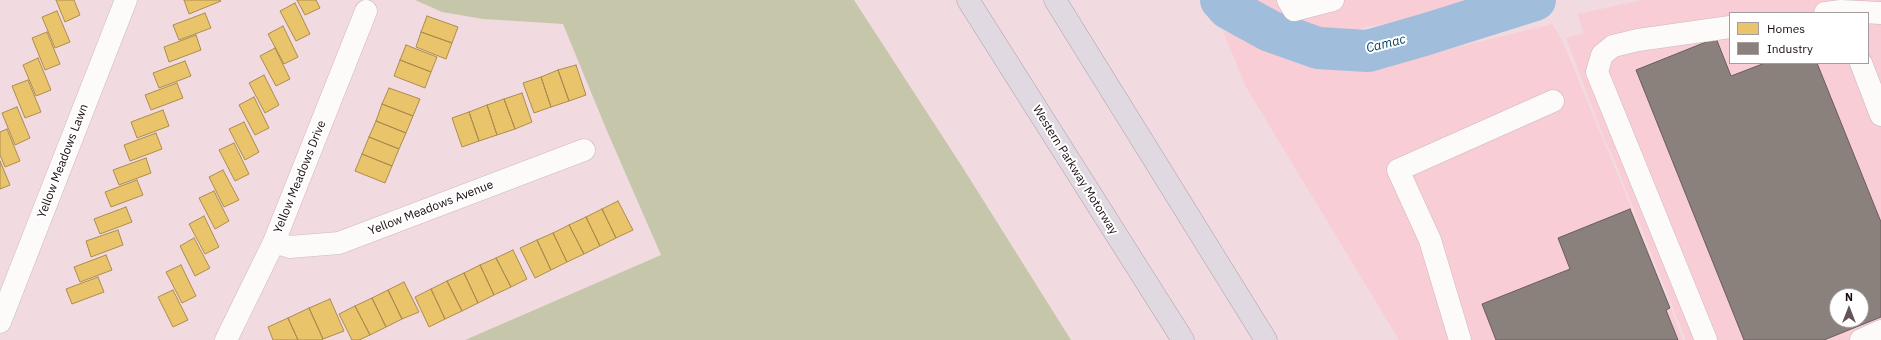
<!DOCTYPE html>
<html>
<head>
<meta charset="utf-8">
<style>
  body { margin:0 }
  #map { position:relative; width:1881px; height:340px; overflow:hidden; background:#f2dbe0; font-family:"IBM Plex Sans",sans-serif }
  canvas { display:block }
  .legend { position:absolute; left:1729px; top:12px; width:140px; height:52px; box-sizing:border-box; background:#fff; border:1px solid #a49d9f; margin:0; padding:5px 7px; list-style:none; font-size:12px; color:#1b0a0f }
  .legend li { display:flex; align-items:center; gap:8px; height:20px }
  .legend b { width:20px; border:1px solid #a49d9f }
  .north { position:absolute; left:1829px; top:288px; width:40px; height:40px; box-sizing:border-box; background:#fff; border:1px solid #a49d9f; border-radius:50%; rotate:0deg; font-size:11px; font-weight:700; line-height:16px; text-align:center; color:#1b0a0f }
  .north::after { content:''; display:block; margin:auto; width:14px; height:18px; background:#665358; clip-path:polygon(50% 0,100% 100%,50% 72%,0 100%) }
</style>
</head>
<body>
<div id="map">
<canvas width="1881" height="340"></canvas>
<ul class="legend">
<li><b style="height:11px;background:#e9c46a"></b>Homes</li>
<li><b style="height:11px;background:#8a817c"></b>Industry</li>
</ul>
<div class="north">N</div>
</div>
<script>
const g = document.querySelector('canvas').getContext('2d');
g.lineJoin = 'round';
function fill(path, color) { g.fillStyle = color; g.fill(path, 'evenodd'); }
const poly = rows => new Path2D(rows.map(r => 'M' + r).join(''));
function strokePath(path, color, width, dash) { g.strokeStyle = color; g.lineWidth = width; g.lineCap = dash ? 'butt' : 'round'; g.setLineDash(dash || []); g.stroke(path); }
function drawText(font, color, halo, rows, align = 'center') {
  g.font = font + ' "IBM Plex Sans",sans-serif'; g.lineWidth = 4; g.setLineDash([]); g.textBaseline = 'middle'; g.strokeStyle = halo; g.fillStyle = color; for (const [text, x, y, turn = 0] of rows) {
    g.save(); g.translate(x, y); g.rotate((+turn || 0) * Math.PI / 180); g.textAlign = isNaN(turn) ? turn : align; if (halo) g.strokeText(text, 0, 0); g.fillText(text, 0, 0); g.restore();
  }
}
const built = poly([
  [1247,0,1491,0,1336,34,1285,18],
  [1642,0,1881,0,1881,340,1686,340,1611,152,1605,141,1566,38,1583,33,1578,14],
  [1730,13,1868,13,1868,63,1730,63],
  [1837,296,1861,296,1861,320,1837,320],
  [1552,24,1562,40,1631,207,1683,340,1399,340,1246,87,1223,31,1330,65,1372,68]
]);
const green = poly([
  [415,0,854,0,963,168,1071,340,465,340,661,255,607,131,563,24,483,19,442,12]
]);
const homes = poly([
  [56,0,74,0,80,15,65,22,56,0],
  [184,0,220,0,221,1,189,14,184,0],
  [297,0,316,0,320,8,305,15,297,0],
  [295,3,310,34,296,41,280,11,295,3],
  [57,11,70,42,55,48,42,17,57,11],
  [205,13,211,28,179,40,173,25,205,13],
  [427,16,458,27,452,43,421,32,427,16],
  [283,26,298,57,284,64,268,34,283,26],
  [47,32,60,64,45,70,32,38,47,32],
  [421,32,452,43,446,59,416,47,421,32],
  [196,35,201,50,169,62,164,47,196,35],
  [406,45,437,57,431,72,400,60,406,45],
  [275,48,290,79,276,86,260,56,275,48],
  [38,58,51,90,36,96,23,65,38,58],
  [400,60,431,72,425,88,394,76,400,60],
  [185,61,191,76,159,88,153,73,185,61],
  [576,65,586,95,569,101,558,70,576,65],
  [558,70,569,101,551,107,541,77,558,70],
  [264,75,279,105,265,113,249,83,264,75],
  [541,77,551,107,534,113,523,83,541,77],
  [28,80,41,112,25,118,12,86,28,80],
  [177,83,183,98,151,110,145,95,177,83],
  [389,88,420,99,413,116,382,104,389,88],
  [522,93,532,122,515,129,504,99,522,93],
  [254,97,269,128,255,135,239,105,254,97],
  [504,99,515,129,497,135,487,105,504,99],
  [382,104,413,116,406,133,376,121,382,104],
  [487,105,497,135,479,141,469,112,487,105],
  [17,107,30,138,15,145,2,113,17,107],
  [163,110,169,126,137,138,131,122,163,110],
  [469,112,479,141,462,147,452,118,469,112],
  [376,121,406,133,399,149,369,137,376,121],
  [244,122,259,152,245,160,229,129,244,122],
  [7,129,20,161,5,167,0,155,0,132,7,129],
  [156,133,162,149,130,161,124,145,156,133],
  [369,137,399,149,392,166,362,154,369,137],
  [234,143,249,174,235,181,219,150,234,143],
  [362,154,392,166,385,183,355,171,362,154],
  [146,158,151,173,119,185,113,170,146,158],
  [0,161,10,185,0,189,0,161],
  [223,170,239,200,224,207,209,177,223,170],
  [137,180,143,195,111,207,105,192,137,180],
  [214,191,229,221,215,229,199,198,214,191],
  [618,201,633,230,616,238,602,209,618,201],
  [126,207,132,222,100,234,94,219,126,207],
  [602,209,616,238,600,246,586,217,602,209],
  [204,216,219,247,205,254,189,224,204,216],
  [586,217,600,246,584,254,569,225,586,217],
  [569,225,584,254,567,262,553,233,569,225],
  [118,230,123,245,91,257,86,241,118,230],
  [553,233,567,262,551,270,537,240,553,233],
  [194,238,210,268,195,276,180,246,194,238],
  [537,240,551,270,535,278,520,248,537,240],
  [513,250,527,279,511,287,496,258,513,250],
  [106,255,112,270,80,282,74,267,106,255],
  [496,258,511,287,494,295,480,265,496,258],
  [181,265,196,296,182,303,166,272,181,265],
  [480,265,494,295,478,303,464,273,480,265],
  [464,273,478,303,462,311,447,281,464,273],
  [98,277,104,292,72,304,66,289,98,277],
  [447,281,462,311,445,319,431,289,447,281],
  [404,282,419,312,402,319,388,290,404,282],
  [431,289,445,319,429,327,415,297,431,289],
  [173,290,188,320,173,327,158,297,173,290],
  [388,290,402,319,386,327,372,298,388,290],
  [372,298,386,327,370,335,355,306,372,298],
  [330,299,344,331,323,339,309,308,330,299],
  [355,306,370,335,359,340,352,340,339,314,355,306],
  [309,308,323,339,322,340,298,340,288,318,309,308],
  [288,318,298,340,273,340,268,327,288,318]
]);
const industry = poly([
  [1716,38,1731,76,1765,63,1817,63,1881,222,1881,317,1824,340,1744,340,1636,70,1716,38],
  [1837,296,1861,296,1861,320,1837,320,1837,296],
  [1630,209,1670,308,1666,310,1678,340,1496,340,1482,304,1570,269,1558,238,1630,209]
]);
const river = poly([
  [1221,0,1228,8,1270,31,1318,48,1368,51,1427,34,1535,0]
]);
const minor = poly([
  [1288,0,1294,10,1333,0],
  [1825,13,1841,11,1881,13],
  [1861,63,1881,115],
  [274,242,290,247,339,243,584,150],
  [0,322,126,0],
  [226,340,274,242,366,11],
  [1460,340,1430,240,1398,170,1553,101],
  [1706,340,1597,72,1602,55,1613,46,1638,40,1730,27],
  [1861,340,1881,331]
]);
const highway = poly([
  [968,0,1183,340],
  [1055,0,1266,340]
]);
const streetNames = [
  ["Yellow Meadows Lawn",63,161,-69],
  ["Western Parkway Motorway",1075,170,58],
  ["Yellow Meadows Drive",300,177,-68],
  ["Yellow Meadows Avenue",431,208,-21]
];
const waterNames = [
  ["Camac",1386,44,-14]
];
fill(built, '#f8cdd6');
fill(green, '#c6c7aa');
fill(homes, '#e9c46a');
strokePath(homes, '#ab8c4f', 1);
fill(industry, '#8a817c');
strokePath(industry, '#695d5b', 1);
strokePath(river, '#a1bddc', 42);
strokePath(minor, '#cbb8bc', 23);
strokePath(highway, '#ad9ea8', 23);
strokePath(minor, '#fdfafa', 22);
strokePath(highway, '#e0d9e2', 22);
drawText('12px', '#1b0a0f', '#fff', streetNames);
drawText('italic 13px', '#014068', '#fff', waterNames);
</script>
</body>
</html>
